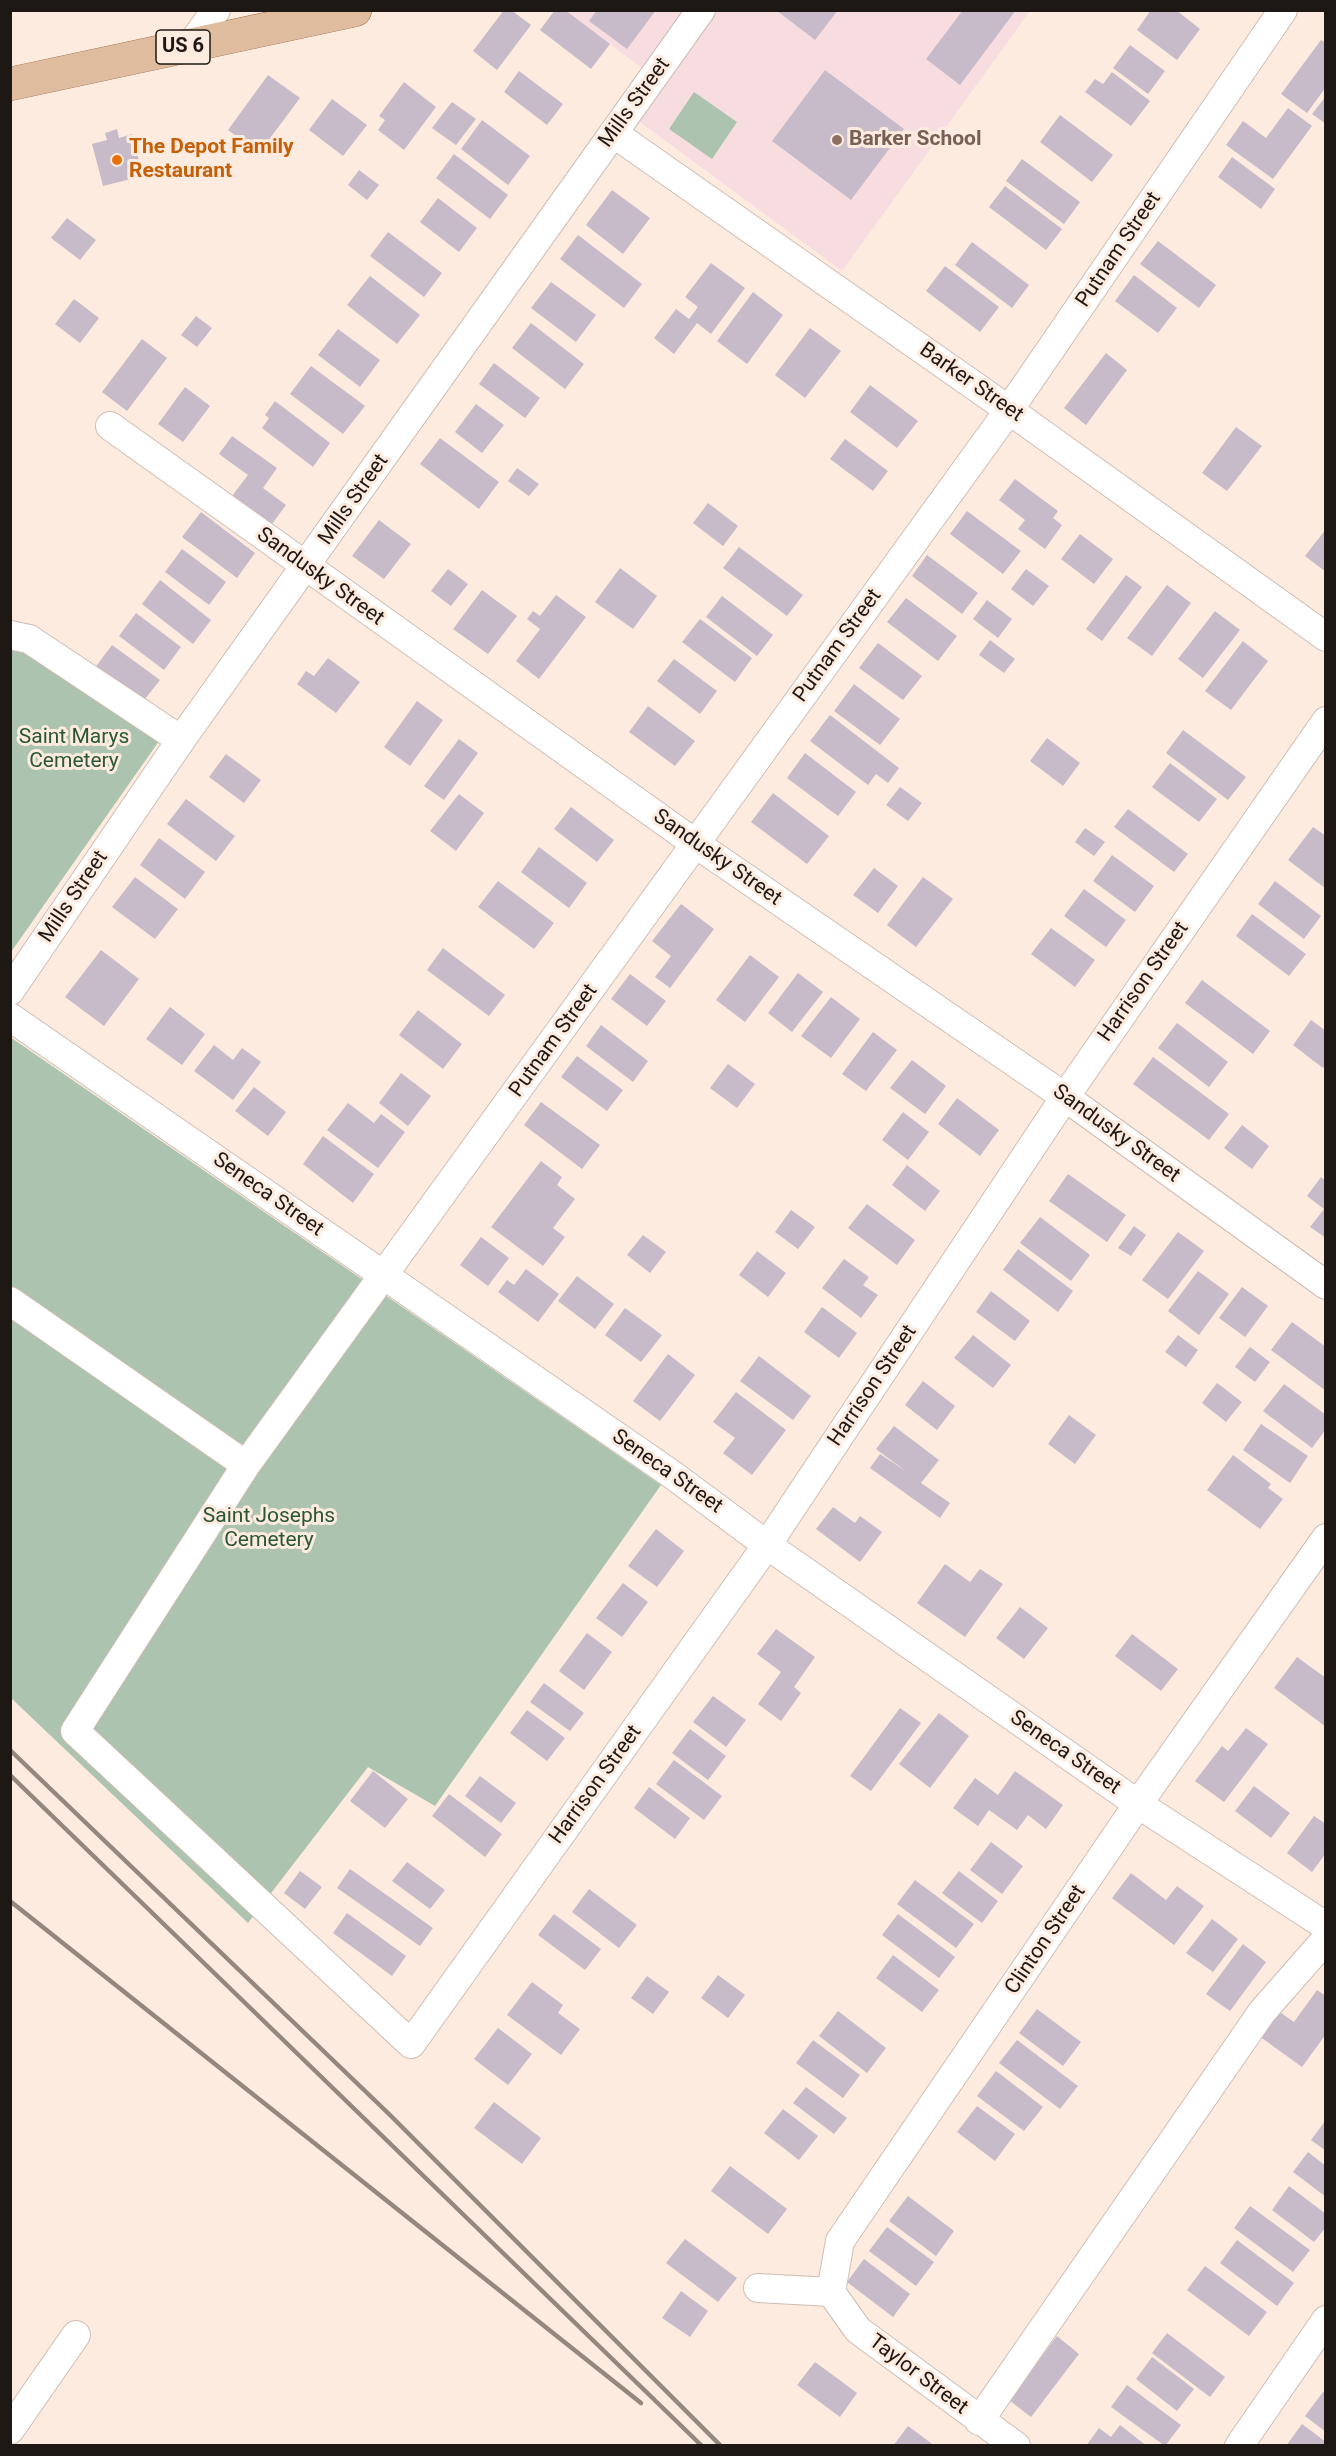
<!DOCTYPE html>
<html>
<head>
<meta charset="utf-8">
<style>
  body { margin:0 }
  #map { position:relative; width:1336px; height:2456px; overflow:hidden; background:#feebdf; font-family:Roboto,sans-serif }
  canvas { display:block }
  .frame { position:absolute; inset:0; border:12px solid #1e1814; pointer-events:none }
</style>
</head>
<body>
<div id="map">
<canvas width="1336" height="2456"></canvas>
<div class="frame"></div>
</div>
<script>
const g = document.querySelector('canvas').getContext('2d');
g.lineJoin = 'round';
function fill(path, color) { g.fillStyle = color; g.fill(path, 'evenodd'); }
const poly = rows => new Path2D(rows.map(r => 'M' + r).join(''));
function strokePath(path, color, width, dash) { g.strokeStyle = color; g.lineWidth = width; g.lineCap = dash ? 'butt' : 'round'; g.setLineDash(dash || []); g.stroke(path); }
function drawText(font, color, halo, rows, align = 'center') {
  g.font = font + ' Roboto,sans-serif'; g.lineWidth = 6; g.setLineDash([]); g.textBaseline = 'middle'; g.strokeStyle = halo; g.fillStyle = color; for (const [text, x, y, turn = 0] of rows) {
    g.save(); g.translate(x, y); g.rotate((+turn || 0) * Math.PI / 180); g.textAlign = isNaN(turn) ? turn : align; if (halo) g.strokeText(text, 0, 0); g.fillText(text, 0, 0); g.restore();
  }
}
const commercial = poly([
  [564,11,1030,11,842,271,622,109,645,70]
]);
const green = poly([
  [694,92,737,122,712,159,669,129],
  [11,625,164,734,11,952],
  [10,1037,661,1485,435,1806,368,1767,248,1923,11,1698]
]);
const building = poly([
  [504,10,511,10,531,25,497,70,473,51],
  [555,10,565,10,610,44,591,69,540,30],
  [597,10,656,10,627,49,589,21],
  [776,10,838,10,815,40],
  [963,10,1016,10,960,85,926,59],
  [1151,10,1176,10,1200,29,1177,60,1137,30],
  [1321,40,1326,43,1326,87,1307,113,1281,94],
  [1130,45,1165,71,1148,94,1113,68],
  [825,70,904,129,851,200,772,141],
  [519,71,563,104,547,125,504,92],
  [1112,72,1150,101,1131,126,1085,92,1095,79,1103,84],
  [268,75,300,98,259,153,228,130],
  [404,82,436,107,404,150,378,130,385,120,379,116],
  [1326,96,1326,124,1312,114],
  [332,99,367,125,343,156,309,130],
  [452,102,476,119,456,145,432,128],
  [1288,108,1312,126,1273,179,1226,145,1243,121,1266,138],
  [1060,115,1113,155,1092,182,1040,142],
  [482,120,530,156,508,185,461,149],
  [117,129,119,138,132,134,143,176,103,186,92,144,107,140,105,133],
  [454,154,508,195,490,219,436,178],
  [1232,157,1275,189,1261,209,1218,177],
  [1022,159,1080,202,1064,224,1006,181],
  [359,170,379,185,367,200,348,185],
  [1005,186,1062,229,1046,250,989,207],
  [612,190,650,218,623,254,586,225],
  [438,198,477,228,459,252,420,222],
  [67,218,96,240,80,260,51,238],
  [388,232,442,273,424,297,370,256],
  [578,235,642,284,624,308,560,259],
  [1158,241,1216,285,1199,308,1140,264],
  [972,242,1029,285,1012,308,955,265],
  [711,263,745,288,711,334,697,323,674,354,654,338,676,309,689,319,698,307,685,297],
  [945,266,999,307,980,332,926,291],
  [1134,275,1177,308,1158,333,1115,301],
  [370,276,420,315,397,344,347,305],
  [551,282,596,315,576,342,531,308],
  [753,292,783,315,747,364,717,341],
  [74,299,99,318,80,343,55,324],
  [196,316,212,328,197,347,181,335],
  [531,323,584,364,565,389,512,348],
  [810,328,841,351,805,398,775,375],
  [338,329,380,360,360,387,318,355],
  [142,339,167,358,127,411,102,392],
  [1106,353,1127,370,1086,425,1064,408],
  [494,363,540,398,525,418,479,384],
  [311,366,365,406,343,434,290,394],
  [870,385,918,421,897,448,850,412],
  [185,387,210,406,183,442,158,424],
  [275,401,330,443,313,467,262,428,269,418,265,415],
  [476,404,504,425,482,453,455,432],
  [1236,427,1262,446,1227,491,1202,473],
  [232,436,277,468,263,488,286,505,272,524,232,496,248,475,219,454],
  [440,438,499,482,479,509,420,464],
  [845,439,888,471,873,491,830,459],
  [517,468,539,484,529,496,508,481],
  [1015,479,1058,511,1053,518,1062,525,1045,549,1018,529,1025,520,999,500],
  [708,503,738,526,723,546,693,523],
  [967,511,1021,551,1003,574,950,534],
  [201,512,255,553,237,578,182,537],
  [379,520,411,544,384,579,352,556],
  [1326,529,1326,572,1305,556],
  [1080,534,1113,559,1094,584,1061,559],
  [739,547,803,595,787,616,723,568],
  [182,549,226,582,209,605,165,572],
  [927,555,978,593,962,614,912,576],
  [620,568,657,596,633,629,595,602],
  [448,569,468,584,451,606,431,591],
  [1026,569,1049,586,1033,606,1011,589],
  [1126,575,1142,587,1102,641,1086,629],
  [160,580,211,620,193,644,142,604],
  [1167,585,1191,603,1152,656,1127,638],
  [482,590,517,616,488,654,453,629],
  [556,595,586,617,539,679,516,661,540,629,527,619,533,611,540,616],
  [722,596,773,635,757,656,706,617],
  [906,598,957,636,938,661,887,622],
  [987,600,1012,619,998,638,973,619],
  [1215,611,1240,630,1203,678,1178,659],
  [136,613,181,647,164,670,119,636],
  [700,619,752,658,735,682,682,642],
  [990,640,1015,659,1004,673,979,655],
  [1243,641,1268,661,1231,710,1205,691],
  [878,643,922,676,903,700,859,668],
  [112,645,160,680,141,704,94,669],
  [328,658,360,682,336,713,297,684,306,671,314,676],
  [674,659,717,691,700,714,657,681],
  [854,684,900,719,880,745,834,711],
  [417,701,443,720,410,766,384,747],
  [648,706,695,741,675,766,629,732],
  [830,715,899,768,888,783,876,774,868,785,810,741],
  [1183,730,1246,777,1228,800,1166,753],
  [1047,738,1080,763,1063,786,1030,761],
  [459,739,478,753,444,800,424,786],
  [805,753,856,792,838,816,787,778],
  [226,754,261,780,244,803,209,777],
  [1170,763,1217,799,1199,822,1152,787],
  [900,787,922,803,908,821,886,805],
  [773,793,829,836,807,864,751,822],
  [459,794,484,813,456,851,430,831],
  [186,799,235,836,216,861,167,824],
  [571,807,614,840,597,862,554,829],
  [1128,809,1188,854,1174,872,1114,827],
  [1313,827,1326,836,1326,889,1288,860],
  [1085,828,1105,842,1094,856,1075,842],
  [159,838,205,872,185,899,140,865],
  [539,847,587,883,569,908,521,872],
  [1112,855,1154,886,1135,912,1093,881],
  [874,868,898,886,878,913,853,895],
  [135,877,178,909,155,939,112,907],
  [923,877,953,899,916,947,887,925],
  [498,881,554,923,534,949,478,907],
  [1275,881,1321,916,1304,939,1258,904],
  [1084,889,1126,920,1106,947,1064,916],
  [681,904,714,929,670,988,655,977,671,956,652,941],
  [1252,914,1306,954,1289,976,1236,936],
  [1051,928,1095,960,1075,987,1031,954],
  [443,948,505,995,489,1016,427,970],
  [101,950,139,979,104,1026,65,997],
  [750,955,779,977,745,1022,716,1000],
  [798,973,823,992,792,1032,768,1013],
  [630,974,666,1001,647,1026,611,999],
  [1202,980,1270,1031,1253,1054,1185,1003],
  [831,997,860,1019,831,1058,801,1036],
  [170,1007,205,1034,182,1065,146,1039],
  [418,1010,462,1044,443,1069,399,1035],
  [1311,1020,1326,1031,1326,1064,1323,1068,1293,1045],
  [1177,1023,1228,1062,1209,1087,1158,1048],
  [601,1025,648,1061,633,1082,586,1046],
  [873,1032,897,1050,866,1091,842,1074],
  [214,1045,233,1060,242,1048,261,1062,233,1100,194,1071],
  [577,1056,623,1090,607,1111,561,1077],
  [1153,1057,1229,1114,1209,1140,1133,1084],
  [912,1060,946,1086,925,1114,890,1088],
  [728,1064,755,1084,737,1108,710,1088],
  [401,1073,431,1096,408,1126,379,1103],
  [254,1087,286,1112,268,1136,235,1111],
  [957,1098,999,1130,980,1156,938,1124],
  [541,1102,600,1145,582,1169,524,1125],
  [348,1103,374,1123,381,1114,405,1132,378,1168,327,1130],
  [903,1112,929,1132,908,1160,882,1140],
  [1242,1125,1269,1146,1252,1169,1224,1148],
  [323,1136,374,1174,353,1203,303,1164],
  [541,1161,562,1177,557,1185,575,1199,553,1228,565,1237,543,1266,491,1227],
  [907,1165,940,1191,925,1211,892,1185],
  [1068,1174,1126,1215,1107,1242,1049,1201],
  [1321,1177,1326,1181,1326,1238,1310,1227,1324,1209,1307,1196],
  [867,1204,915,1240,897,1265,848,1228],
  [791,1210,815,1227,798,1249,775,1232],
  [1040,1217,1090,1255,1071,1281,1020,1243],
  [1134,1226,1146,1235,1131,1256,1118,1248],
  [1178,1232,1204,1251,1168,1299,1142,1280],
  [643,1235,666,1252,650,1273,627,1255],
  [481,1237,509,1258,488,1286,460,1265],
  [1018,1249,1073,1291,1058,1312,1003,1270],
  [757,1251,786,1273,768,1297,739,1275],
  [844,1259,869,1277,863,1285,878,1295,861,1318,822,1288],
  [526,1269,559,1294,538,1322,498,1292,507,1280,514,1285],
  [1198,1271,1229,1294,1199,1335,1168,1311],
  [577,1276,614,1304,595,1329,558,1301],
  [1242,1287,1268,1306,1245,1337,1219,1318],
  [991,1291,1030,1321,1015,1341,976,1312],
  [822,1307,857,1333,839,1358,804,1332],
  [625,1308,662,1335,641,1362,605,1335],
  [1292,1322,1326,1347,1326,1391,1271,1350],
  [973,1335,1011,1365,993,1388,954,1358],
  [1178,1335,1198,1350,1186,1367,1165,1352],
  [1250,1347,1270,1362,1255,1382,1235,1367],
  [668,1354,695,1375,660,1421,633,1401],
  [759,1356,811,1396,793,1420,740,1381],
  [923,1381,955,1406,937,1430,905,1405],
  [1217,1383,1242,1402,1226,1422,1202,1403],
  [1284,1384,1326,1415,1326,1429,1312,1448,1263,1411],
  [736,1392,786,1430,752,1475,723,1453,735,1438,713,1422],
  [1069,1415,1096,1435,1075,1464,1048,1444],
  [1261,1424,1308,1456,1290,1483,1243,1450],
  [894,1426,939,1460,921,1483,950,1503,940,1518,870,1468,880,1454,907,1472,876,1449],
  [1233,1455,1271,1484,1268,1488,1283,1499,1260,1529,1207,1490],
  [833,1507,855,1523,860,1516,882,1532,860,1562,816,1529],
  [656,1529,684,1551,657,1587,628,1566],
  [945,1564,970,1582,980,1569,1003,1584,965,1637,917,1603],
  [623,1583,648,1602,622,1637,596,1618],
  [1020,1607,1048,1628,1024,1659,996,1638],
  [776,1629,815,1657,794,1687,801,1693,781,1721,758,1704,781,1672,757,1654],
  [587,1633,612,1652,584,1690,559,1671],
  [1132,1634,1178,1669,1161,1691,1115,1656],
  [1297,1657,1326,1678,1326,1727,1274,1688],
  [544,1683,584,1713,570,1731,530,1702],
  [713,1696,746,1720,726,1747,693,1722],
  [900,1708,921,1723,871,1791,850,1776],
  [527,1710,565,1738,547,1761,510,1733],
  [939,1713,969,1736,930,1788,899,1764],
  [1246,1728,1268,1744,1224,1802,1195,1781,1222,1746,1228,1751],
  [690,1729,726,1756,708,1780,672,1753],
  [674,1760,722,1796,704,1820,656,1784],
  [373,1771,408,1799,385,1828,350,1801],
  [1015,1771,1063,1805,1046,1829,1028,1815,1017,1830,989,1810,978,1826,953,1808,975,1778,998,1795],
  [480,1776,516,1803,501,1823,465,1796],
  [1254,1786,1290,1813,1271,1838,1235,1811],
  [649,1787,690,1818,675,1839,634,1808],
  [449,1794,502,1834,485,1857,432,1816],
  [1314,1816,1326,1824,1326,1853,1312,1872,1287,1853],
  [991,1842,1023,1866,1002,1894,970,1870],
  [407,1862,445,1890,430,1909,392,1881],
  [350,1869,433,1928,420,1946,337,1888],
  [300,1871,322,1887,305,1909,284,1893],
  [959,1871,998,1901,982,1923,942,1893],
  [1131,1873,1166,1900,1177,1886,1204,1906,1174,1945,1112,1898],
  [915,1880,974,1924,956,1948,897,1904],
  [589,1889,637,1925,619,1948,572,1912],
  [347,1913,406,1956,392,1976,333,1933],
  [554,1914,601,1949,585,1970,538,1935],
  [898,1914,955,1957,939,1978,882,1935],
  [1212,1919,1238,1939,1213,1972,1186,1953],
  [1243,1944,1266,1962,1230,2011,1206,1994],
  [893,1955,939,1990,922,2012,876,1978],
  [718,1975,745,1995,728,2018,701,1998],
  [647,1976,669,1992,653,2014,631,1998],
  [532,1982,563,2005,558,2013,580,2029,561,2055,507,2015],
  [1317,1990,1326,1996,1326,2034,1302,2067,1259,2036,1277,2010,1294,2022],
  [1037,2009,1081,2042,1063,2066,1019,2033],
  [838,2011,886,2048,867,2073,819,2036],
  [498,2028,532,2054,508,2085,474,2059],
  [813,2040,860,2075,843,2098,796,2063],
  [1017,2040,1078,2086,1060,2109,999,2063],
  [996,2071,1043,2107,1024,2131,977,2096],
  [806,2087,847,2118,834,2134,793,2103],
  [494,2102,541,2138,522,2164,474,2128],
  [977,2106,1015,2134,995,2161,957,2132],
  [783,2109,818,2136,799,2160,764,2133],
  [1326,2120,1326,2151,1311,2140],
  [1308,2152,1326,2166,1326,2197,1293,2172],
  [730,2166,787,2209,768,2234,711,2191],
  [1289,2186,1326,2214,1326,2227,1314,2242,1272,2210],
  [908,2196,954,2231,936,2256,889,2221],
  [1250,2206,1310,2250,1293,2272,1234,2228],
  [887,2227,934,2262,916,2286,869,2251],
  [685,2239,737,2278,718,2302,666,2263],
  [1237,2240,1294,2283,1277,2306,1220,2263],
  [864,2259,910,2294,893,2317,847,2282],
  [1205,2266,1267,2312,1249,2336,1187,2290],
  [681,2291,708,2311,690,2337,662,2318],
  [1167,2333,1225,2377,1210,2397,1152,2353],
  [1057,2336,1079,2354,1031,2417,1009,2400],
  [1152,2357,1194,2389,1177,2411,1136,2379],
  [815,2362,857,2393,840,2417,797,2385],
  [1127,2385,1181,2425,1165,2446,1111,2407],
  [1323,2392,1326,2393,1326,2432,1305,2416],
  [1302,2424,1326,2442,1326,2446,1286,2446],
  [1120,2425,1147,2446,1086,2446,1099,2428,1111,2437],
  [908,2426,935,2446,893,2446]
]);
const minor = poly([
  [1283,10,1009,410,246,1465,75,1731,411,2044,767,1545,1065,1097,1326,721],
  [191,45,216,10],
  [613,133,1009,410,1326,637],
  [110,426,696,844,1065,1097,1326,1285],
  [10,635,29,639,181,740],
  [10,991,181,740,701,10],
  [10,1017,670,1473,767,1545,1138,1804,1326,1926],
  [10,1301,246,1465],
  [758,2288,831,2292],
  [831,2292,840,2241,1138,1804,1326,1538],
  [831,2292,858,2330,1016,2446],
  [979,2421,1262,2012,1326,1939],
  [10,2430,76,2335],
  [1239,2446,1326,2320]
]);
const major = poly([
  [10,84,355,10]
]);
const rail = poly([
  [10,1750,389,2114,721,2446],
  [10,1775,702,2446],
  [10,1901,641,2403]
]);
const markers = [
  [837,140,6,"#8d6e63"],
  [117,160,6,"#e8710a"]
];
const shields = [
  [183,47,54]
];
const shieldNames = [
  ["US 6",183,47]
];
const streetNames = [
  ["Mills Street",635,103,-54],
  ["Putnam Street",1119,250,-56],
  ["Barker Street",971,383,35],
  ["Mills Street",354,500,-55],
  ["Sandusky Street",320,577,36],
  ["Putnam Street",838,646,-54],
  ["Sandusky Street",717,858,35],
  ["Mills Street",74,897,-56],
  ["Harrison Street",1144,982,-55],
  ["Putnam Street",554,1041,-54],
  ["Sandusky Street",1116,1134,36],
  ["Seneca Street",268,1195,35],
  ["Harrison Street",873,1386,-56],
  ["Seneca Street",667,1472,35],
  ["Seneca Street",1065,1753,35],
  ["Harrison Street",596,1785,-54],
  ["Clinton Street",1046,1940,-56],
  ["Taylor Street",918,2375,37]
];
const educationNames = [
  ["Barker School",849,140]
];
const foodNames = [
  ["The Depot Family",129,148],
  ["Restaurant",129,172]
];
const parkNames = [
  ["Saint Marys",74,738],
  ["Cemetery",74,762],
  ["Saint Josephs",269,1517],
  ["Cemetery",269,1541]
];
fill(commercial, '#f8dde0');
fill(green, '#abc3af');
fill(building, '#c7bac9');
strokePath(minor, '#cfbcb2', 30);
strokePath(major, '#8e6542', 34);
strokePath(minor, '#fff', 28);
strokePath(major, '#dfbc9d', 33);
strokePath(rail, '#93877e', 4.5);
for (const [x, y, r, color] of markers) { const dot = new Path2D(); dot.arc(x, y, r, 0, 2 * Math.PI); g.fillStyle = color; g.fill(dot); strokePath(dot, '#feebdf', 2); }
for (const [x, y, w] of shields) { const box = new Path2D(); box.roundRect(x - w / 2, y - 17, w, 34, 4.5); g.fillStyle = '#feebdf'; g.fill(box); strokePath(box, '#1e1814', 1.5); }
drawText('bold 20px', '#1e1814', null, shieldNames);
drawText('21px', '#1e1814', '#feebdf', streetNames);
drawText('bold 21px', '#785e54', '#feebdf', educationNames, 'left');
drawText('bold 21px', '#c56008', '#feebdf', foodNames, 'left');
drawText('21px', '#285734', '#feebdf', parkNames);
</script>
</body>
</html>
